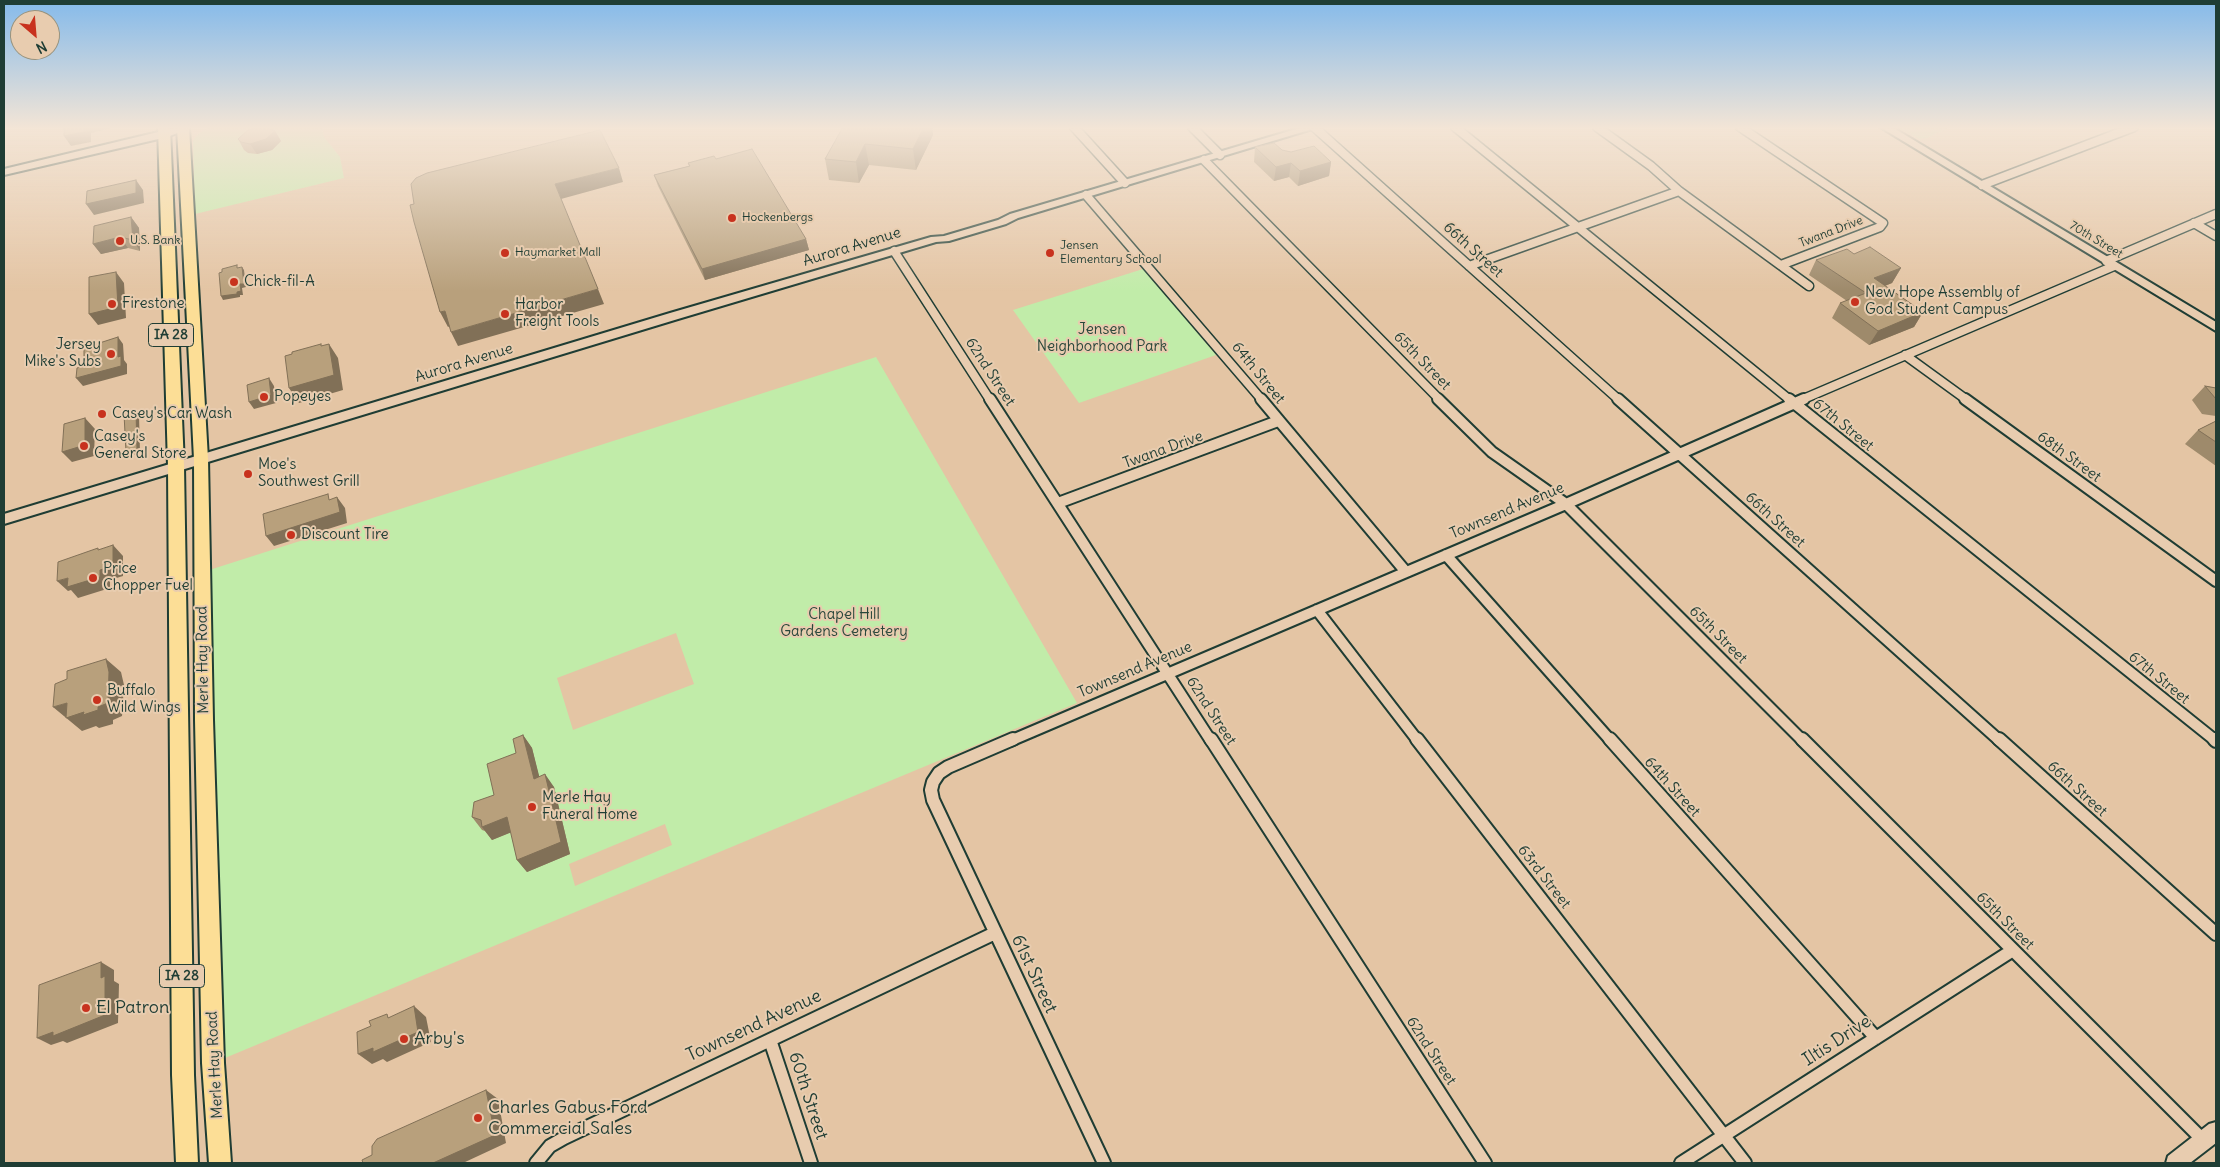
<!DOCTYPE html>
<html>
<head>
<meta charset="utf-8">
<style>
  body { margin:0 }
  #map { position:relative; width:2220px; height:1167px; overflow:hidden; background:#e4c5a4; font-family:Delius,sans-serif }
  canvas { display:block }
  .frame { position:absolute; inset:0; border:5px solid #1f3d34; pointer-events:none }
  .north { position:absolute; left:10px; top:10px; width:50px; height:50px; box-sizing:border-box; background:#e8ccaf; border:1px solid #98937e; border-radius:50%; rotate:153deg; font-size:14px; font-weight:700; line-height:20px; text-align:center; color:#1f3d34 }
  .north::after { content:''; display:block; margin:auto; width:18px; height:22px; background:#c8321e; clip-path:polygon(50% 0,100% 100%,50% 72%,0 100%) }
</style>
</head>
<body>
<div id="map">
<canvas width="2220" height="1167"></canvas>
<div class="frame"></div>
<div class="north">N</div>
</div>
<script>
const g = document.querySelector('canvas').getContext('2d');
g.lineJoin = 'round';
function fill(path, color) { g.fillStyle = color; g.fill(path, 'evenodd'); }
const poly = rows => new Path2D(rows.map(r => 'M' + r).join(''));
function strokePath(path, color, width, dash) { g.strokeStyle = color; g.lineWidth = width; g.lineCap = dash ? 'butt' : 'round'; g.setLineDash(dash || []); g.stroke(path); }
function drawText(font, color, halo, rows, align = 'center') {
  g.font = font + ' Delius,sans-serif'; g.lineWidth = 4; g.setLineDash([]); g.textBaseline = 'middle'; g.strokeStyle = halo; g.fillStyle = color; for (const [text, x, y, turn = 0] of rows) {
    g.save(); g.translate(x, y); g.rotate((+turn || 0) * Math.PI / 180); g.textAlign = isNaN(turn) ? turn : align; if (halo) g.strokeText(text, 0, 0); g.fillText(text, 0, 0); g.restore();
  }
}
const green = poly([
  [208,127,322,127,324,137,340,157,344,178,195,214,193,141,197,135],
  [1896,127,1950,127,1927,138,1919,139],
  [1143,269,1216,355,1079,403,1013,310],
  [876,357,1077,703,213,1063,203,572],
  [676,633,694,684,573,730,557,678],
  [553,787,560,812,550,816,502,800],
  [665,824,672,845,575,886,569,864]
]);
const streetFar2 = poly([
  [1074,127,1125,183],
  [1192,127,1220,155],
  [1314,127,1619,400],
  [1455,127,1790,400],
  [1597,127,1651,166,1679,191,1809,286],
  [1740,127,1883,223,1880,227,1781,265],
  [1204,160,1440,400],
  [1982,185,2134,127],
  [1086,195,1262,400],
  [2194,223,2216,236],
  [894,251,990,400],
  [2106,261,2216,214],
  [1469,266,1679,191],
  [1905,355,1967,400],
  [1801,400,2114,266]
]);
const streetFar1 = poly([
  [990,399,1211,741],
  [1261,399,1406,572],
  [1438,399,1492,452,1566,504,1803,741],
  [1618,399,2000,741],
  [1789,399,2216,741],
  [1965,399,2216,581],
  [1058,503,1278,421],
  [1446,555,1611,741],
  [1317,610,1418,741],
  [1010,741,1566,504,1804,399]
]);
const street = poly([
  [1013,739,948,767,939,773,933,782,931,790,933,800,1104,1163],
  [1211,739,1485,1163],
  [1417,739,1745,1163],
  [1610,739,1876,1038],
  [1802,739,2204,1141],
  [1999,739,2216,934],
  [2214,739,2216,741],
  [770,1040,811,1163],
  [536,1163,550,1146,564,1138,995,933],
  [1681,1163,2013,950]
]);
const secondary = poly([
  [179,127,188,129,167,137,4,175,4,169,179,127],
  [1303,127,1319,127,1018,218,1006,224,949,241,936,242,678,319,4,524,4,514,670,313,931,237,944,236,998,220,1010,214,1303,127],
  [1880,127,1892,127,2216,322,2216,331,1880,127],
  [2216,1122,2216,1143,2190,1163,2166,1163,2168,1156,2209,1124,2216,1122]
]);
const primary = poly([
  [158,127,170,127,184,466,194,1075,198,1163,176,1163,172,1075,168,466,158,127],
  [177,127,189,127,208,459,213,720,224,1063,231,1163,209,1163,202,1063,195,720,194,459,177,127]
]);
const wall = poly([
  [892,127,932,127,933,135,916,170,869,165,859,183,829,180,825,159],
  [275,131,281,141,272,150,257,154,248,153,244,150,238,139],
  [1255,147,1282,150,1331,162,1329,176,1298,186,1289,177,1274,181,1254,162],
  [716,159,806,239,809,250,705,280,658,186,654,175,689,166,688,163],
  [131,217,139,228,140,251,128,248,101,254,93,244],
  [1854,254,1901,268,1892,283,1885,286,1923,312,1914,327,1869,345,1832,318,1840,303,1847,301,1809,275,1816,260],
  [2205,386,2216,388,2216,416,2202,414,2192,400],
  [2216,421,2216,466,2185,444,2198,430],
  [523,735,532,748,539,777,554,787,570,854,527,872,517,860,511,832,492,840,485,831,482,830,472,817,494,795,516,753]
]);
const shadedWall = poly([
  [84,127,115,127,91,133,91,142,71,146,64,136],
  [924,127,932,127,933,135,916,170,913,149],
  [275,131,281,141,272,150,257,154,250,144],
  [865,144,869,165,859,183,856,162],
  [1331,162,1329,176,1298,186,1300,171],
  [1291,163,1289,177,1274,181,1276,167],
  [619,168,623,182,561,199,555,184],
  [136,180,143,190,144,203,94,215,86,204],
  [131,217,139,228,140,251,133,240],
  [120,237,128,248,101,254,93,244],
  [806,239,809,250,705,280,702,269],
  [242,267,244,270,246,287,242,288,243,295,240,295,240,297,223,300,221,296,237,292,240,284],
  [1901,268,1892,283,1866,293,1874,278],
  [116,272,124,283,126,318,98,325,89,314],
  [598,289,604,304,458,346,451,332],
  [445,311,452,325,448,327,440,312],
  [1923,312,1914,327,1869,345,1878,331],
  [118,337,123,344,124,360,127,364,127,374,83,386,76,378,118,357],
  [329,344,338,358,343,390,299,403,289,388],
  [269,378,274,386,276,403,254,409,249,402],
  [136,411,139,415,140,453,129,456,126,452],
  [85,418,95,429,94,456,72,462,62,452],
  [337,497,345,508,347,523,274,546,266,536],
  [113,545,123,556,123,576,110,580,110,588,78,598,71,590,68,591,57,581,100,570],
  [106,659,121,672,124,685,122,716,113,720,113,724,99,728,96,726,82,731,53,707,67,703],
  [523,735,532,748,543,791,534,779],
  [545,774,554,787,570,854,527,872,517,860],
  [507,817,517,830,492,840,482,827],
  [101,962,114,970,114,981,119,984,118,1023,67,1043,63,1041,51,1045,37,1038,101,978],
  [414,1006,426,1017,431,1042,387,1062,383,1059,372,1064,358,1054],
  [486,1090,498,1099,506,1143,463,1163,433,1163]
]);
const building = poly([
  [64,127,84,127,84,132,64,136,64,127],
  [261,127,266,127,275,131,266,139,250,144,241,142,238,139,248,130,261,127],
  [843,127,892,128,924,127,913,149,865,144,856,162,825,159,843,127],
  [600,130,619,168,555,184,598,289,451,332,445,311,440,312,414,222,410,205,414,204,411,184,416,178,427,173,600,130],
  [1274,143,1282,150,1291,152,1314,146,1331,162,1300,171,1291,163,1276,167,1255,147,1274,143],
  [752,149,806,239,702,269,654,175,690,166,688,163,714,156,716,159,752,149],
  [136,180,136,193,86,204,87,191,136,180],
  [131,217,133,240,120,237,93,244,94,226,131,217],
  [1870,247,1901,268,1874,278,1923,312,1878,331,1840,303,1866,293,1816,260,1847,249,1854,254,1870,247],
  [237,265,237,268,242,267,244,284,240,284,241,291,237,292,237,294,221,296,219,273,222,272,222,269,237,265],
  [116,272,118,307,89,314,89,277,116,272],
  [118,337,118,357,121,356,121,366,76,378,77,368,84,366,84,348,118,337],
  [321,344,321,346,329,344,334,375,289,388,285,356,292,354,292,352,321,344],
  [269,378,271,395,249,402,247,385,269,378],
  [2205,386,2216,388,2216,399,2205,386],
  [136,411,137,449,126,452,124,414,136,411],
  [85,418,85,445,62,452,64,424,85,418],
  [2216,421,2216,442,2198,430,2216,421],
  [328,494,329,500,337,497,340,512,266,536,263,514,328,494],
  [113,545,113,566,100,570,100,577,67,587,68,578,57,581,58,562,98,548,98,550,113,545],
  [106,659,109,672,108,703,98,707,98,710,83,715,84,712,66,718,67,703,53,707,55,684,67,679,67,671,106,659],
  [523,735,534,779,545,774,561,842,517,860,507,817,482,827,481,820,472,817,474,802,494,795,487,764,516,753,513,739,523,735],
  [101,962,101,978,105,976,105,1015,53,1036,53,1032,37,1038,39,985,101,962],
  [414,1006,418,1032,373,1052,373,1048,358,1054,357,1032,371,1026,369,1021,387,1014,388,1018,414,1006],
  [486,1090,495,1135,433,1163,363,1163,362,1160,372,1155,372,1146,377,1139,486,1090]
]);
const markers = [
  [732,218,5,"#c8321e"],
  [120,241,5,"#c8321e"],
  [505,253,5,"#c8321e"],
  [1050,253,5,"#c8321e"],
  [234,282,5,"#c8321e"],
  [1855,302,5,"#c8321e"],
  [112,304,5,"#c8321e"],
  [505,314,5,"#c8321e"],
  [111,354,5,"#c8321e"],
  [264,397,5,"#c8321e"],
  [102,414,5,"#c8321e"],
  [84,446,5,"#c8321e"],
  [248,474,5,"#c8321e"],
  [291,535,5,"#c8321e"],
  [93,578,5,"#c8321e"],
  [97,700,5,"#c8321e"],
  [532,807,5,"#c8321e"],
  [86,1008,5,"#c8321e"],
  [404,1039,5,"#c8321e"],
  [478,1118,5,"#c8321e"]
];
const farPoinames = [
  ["Hockenbergs",742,218],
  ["U.S. Bank",130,241],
  ["Jensen",1060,246],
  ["Elementary School",1060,260],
  ["Haymarket Mall",515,253]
];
const farStreetnames = [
  ["Twana Drive",1831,232,-21],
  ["70th Street",2096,240,31]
];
const shields = [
  [171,335,45],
  [182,976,45]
];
const shieldNames = [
  ["IA 28",171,335],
  ["IA 28",182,976]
];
const streetNames = [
  ["Aurora Avenue",852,247,-17],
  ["66th Street",1473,250,42],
  ["65th Street",1422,361,46],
  ["Aurora Avenue",464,363,-17],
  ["62nd Street",990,372,57],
  ["64th Street",1258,373,51],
  ["67th Street",1843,425,39],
  ["Twana Drive",1163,450,-20],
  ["68th Street",2069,457,36],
  ["Townsend Avenue",1507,511,-23],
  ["66th Street",1775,520,42],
  ["65th Street",1718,635,45],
  ["Merle Hay Road",203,660,-91],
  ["Townsend Avenue",1135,670,-23],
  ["67th Street",2159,678,39],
  ["62nd Street",1211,711,57],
  ["64th Street",1672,787,48],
  ["66th Street",2077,789,42],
  ["63rd Street",1544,877,52],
  ["65th Street",2005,921,45],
  ["62nd Street",1431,1051,57],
  ["Merle Hay Road",215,1065,-93]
];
const poiNames = [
  ["Chick-fil-A",244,282],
  ["New Hope Assembly of",1865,293],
  ["God Student Campus",1865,310],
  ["Firestone",122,304],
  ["Harbor",515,305],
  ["Freight Tools",515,322],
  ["Jersey",101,345,"right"],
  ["Mike's Subs",101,362,"right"],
  ["Popeyes",274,397],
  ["Casey's Car Wash",112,414],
  ["Casey's",94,437],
  ["General Store",94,454],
  ["Moe's",258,465],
  ["Southwest Grill",258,482],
  ["Discount Tire",301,535],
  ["Price",103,569],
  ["Chopper Fuel",103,586],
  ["Buffalo",107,691],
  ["Wild Wings",107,708],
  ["Merle Hay",542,798],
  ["Funeral Home",542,815]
];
const parkNames = [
  ["Jensen",1102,330],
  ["Neighborhood Park",1102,347],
  ["Chapel Hill",844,615],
  ["Gardens Cemetery",844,632]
];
const nearStreetnames = [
  ["61st Street",1034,974,65],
  ["Townsend Avenue",754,1026,-25],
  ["Iltis Drive",1837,1041,-33],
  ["60th Street",808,1096,72]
];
const nearPoinames = [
  ["El Patron",96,1008],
  ["Arby's",414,1039],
  ["Charles Gabus Ford",488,1108],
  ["Commercial Sales",488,1129]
];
fill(green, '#c1eca9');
strokePath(streetFar2, '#1f3d34', 11);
strokePath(streetFar1, '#1f3d34', 14);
strokePath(street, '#1f3d34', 16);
strokePath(secondary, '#1f3d34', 4);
strokePath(primary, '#1f3d34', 4);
strokePath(streetFar2, '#e8ccaf', 8);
strokePath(streetFar1, '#e8ccaf', 10);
strokePath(street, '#e8ccaf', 12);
fill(secondary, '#e8ccaf');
fill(primary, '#fcde96');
fill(wall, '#9e8a6b');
fill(shadedWall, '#817057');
fill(building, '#b8a07c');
strokePath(building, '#817057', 1);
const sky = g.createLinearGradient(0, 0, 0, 291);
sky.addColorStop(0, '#85baea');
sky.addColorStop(0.44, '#f3e5d6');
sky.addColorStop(1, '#f3e5d600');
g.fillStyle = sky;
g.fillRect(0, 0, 2220, 291);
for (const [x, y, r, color] of markers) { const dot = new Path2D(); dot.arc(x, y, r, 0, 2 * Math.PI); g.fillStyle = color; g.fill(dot); strokePath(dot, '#e8ccaf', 2); }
drawText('12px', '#1f3d34', '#e8ccaf', farPoinames, 'left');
drawText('12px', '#1f3d34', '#e8ccaf', farStreetnames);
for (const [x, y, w] of shields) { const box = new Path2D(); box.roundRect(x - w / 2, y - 11.5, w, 23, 4); g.fillStyle = '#e8ccaf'; g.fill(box); strokePath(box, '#1f3d34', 1); }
drawText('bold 14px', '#1f3d34', null, shieldNames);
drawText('15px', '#1f3d34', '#e8ccaf', streetNames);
drawText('15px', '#1f3d34', '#e8ccaf', poiNames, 'left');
drawText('15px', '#27463a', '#e8ccaf', parkNames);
drawText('18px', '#1f3d34', '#e8ccaf', nearStreetnames);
drawText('18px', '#1f3d34', '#e8ccaf', nearPoinames, 'left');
</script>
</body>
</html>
